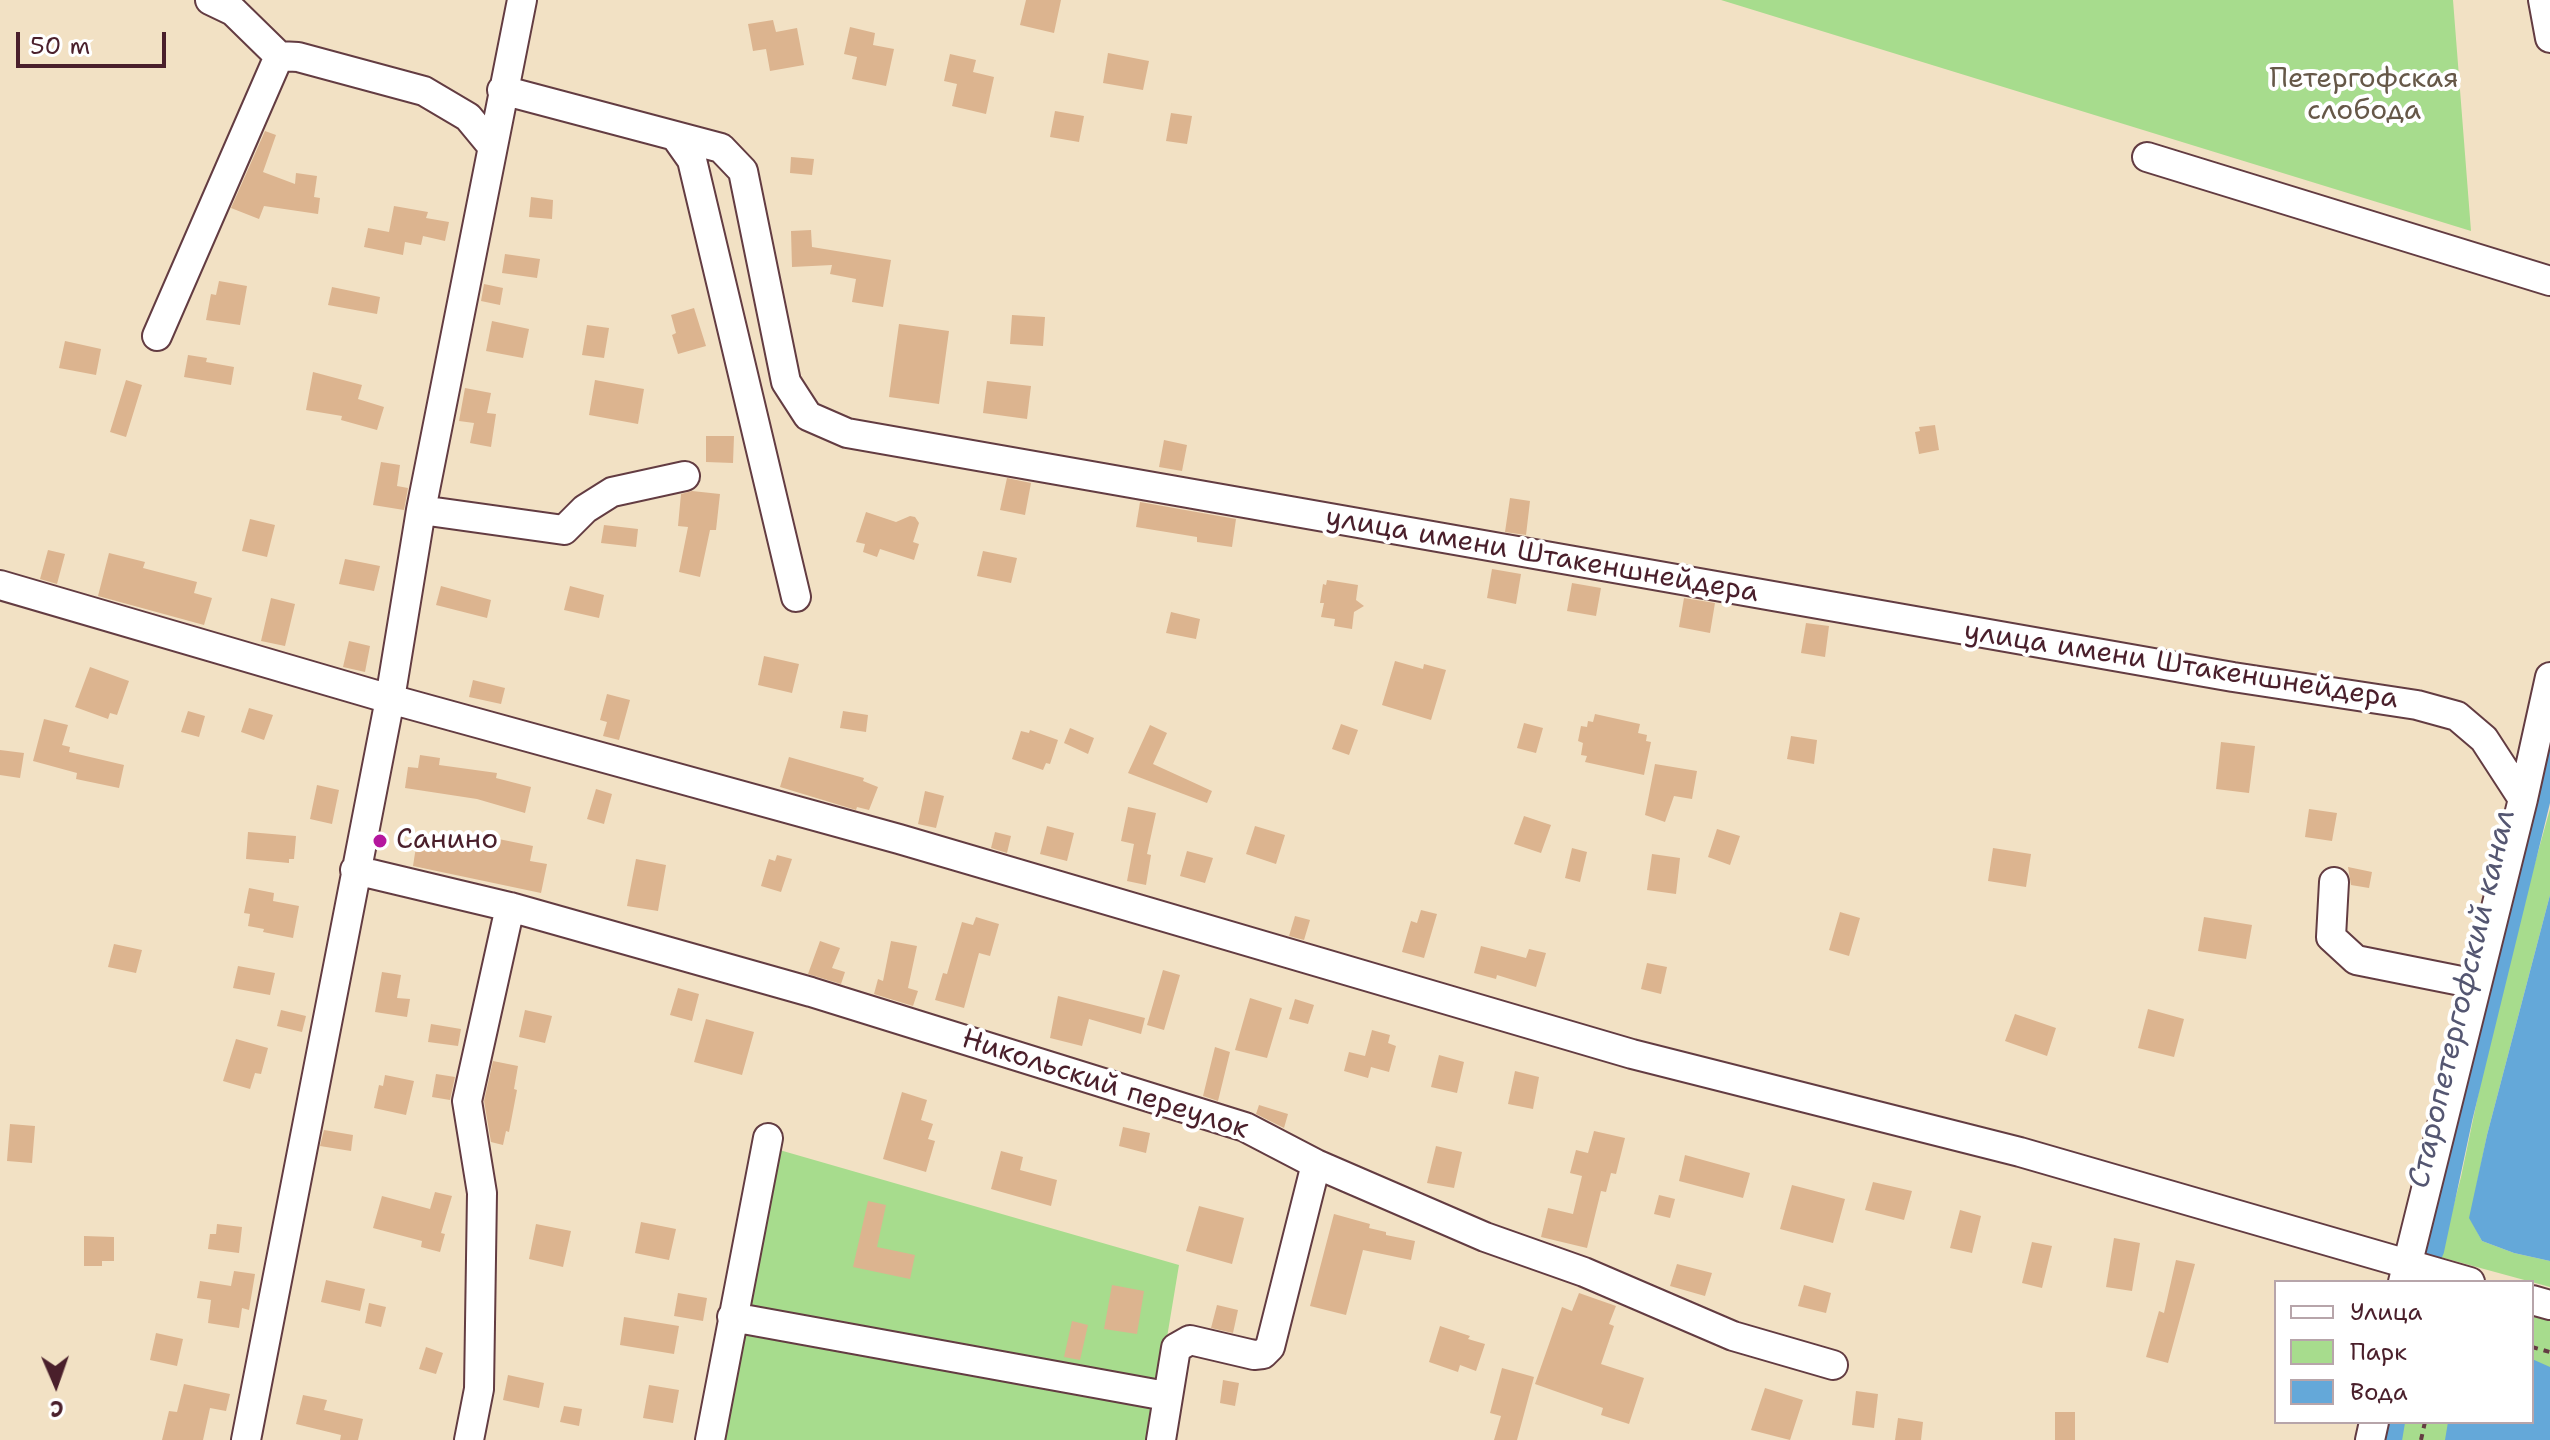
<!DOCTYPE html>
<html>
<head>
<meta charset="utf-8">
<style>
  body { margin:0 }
  #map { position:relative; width:2550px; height:1440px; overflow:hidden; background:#f2e1c4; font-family:"Shantell Sans",sans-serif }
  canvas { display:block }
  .legend { position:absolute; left:2274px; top:1280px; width:260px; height:144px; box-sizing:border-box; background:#fff; border:2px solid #b7a5aa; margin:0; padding:10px 14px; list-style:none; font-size:24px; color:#4a1f2b }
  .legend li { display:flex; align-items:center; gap:16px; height:40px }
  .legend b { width:40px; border:2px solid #b7a5aa }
  .north { position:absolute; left:16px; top:1344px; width:80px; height:80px; -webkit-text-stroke:6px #fff; paint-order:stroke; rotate:178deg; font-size:22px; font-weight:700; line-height:32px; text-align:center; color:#4a1f2b }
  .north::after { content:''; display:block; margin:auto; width:28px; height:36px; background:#4a1f2b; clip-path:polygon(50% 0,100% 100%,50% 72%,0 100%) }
  .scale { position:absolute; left:16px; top:32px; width:150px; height:36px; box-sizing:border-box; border:4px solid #4a1f2b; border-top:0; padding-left:10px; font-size:24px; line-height:28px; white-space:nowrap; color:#4a1f2b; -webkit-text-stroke:6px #fff; paint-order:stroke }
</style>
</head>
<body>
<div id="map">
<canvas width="2550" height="1440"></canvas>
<ul class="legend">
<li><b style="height:10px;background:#fff"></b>Улица</li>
<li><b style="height:22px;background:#a7dc8d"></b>Парк</li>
<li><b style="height:22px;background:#64a8d9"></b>Вода</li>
</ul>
<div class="north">С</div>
<div class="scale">50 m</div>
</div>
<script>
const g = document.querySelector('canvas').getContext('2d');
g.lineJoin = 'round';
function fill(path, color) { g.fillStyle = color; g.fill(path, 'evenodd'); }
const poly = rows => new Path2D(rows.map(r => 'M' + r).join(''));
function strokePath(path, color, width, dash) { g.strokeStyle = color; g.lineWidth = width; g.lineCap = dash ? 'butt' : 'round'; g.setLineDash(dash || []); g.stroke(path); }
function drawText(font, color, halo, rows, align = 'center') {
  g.font = font + ' "Shantell Sans",sans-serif'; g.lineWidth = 8; g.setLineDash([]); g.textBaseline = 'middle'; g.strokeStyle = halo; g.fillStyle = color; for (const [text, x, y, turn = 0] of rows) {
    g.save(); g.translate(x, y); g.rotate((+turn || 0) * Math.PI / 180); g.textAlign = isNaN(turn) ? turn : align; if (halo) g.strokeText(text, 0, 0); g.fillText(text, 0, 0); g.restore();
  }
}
const green = poly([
  [1721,0,2453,0,2471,231],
  [2550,809,2550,895,2487,1135,2470,1218,2482,1241,2514,1253,2550,1261,2550,1287,2440,1257,2461,1177,2502,981],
  [776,1149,1179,1265,1150,1440,720,1440],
  [2532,1316,2550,1321,2550,1440,2357,1440,2361,1422,2532,1422]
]);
const water = poly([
  [2550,895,2550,1261,2514,1253,2482,1241,2469,1218,2487,1135],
  [2532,1359,2550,1367,2550,1440,2445,1440,2448,1422,2532,1422]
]);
const canal = poly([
  [2434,1251,2463,1116,2550,761],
  [2392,1440,2395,1422]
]);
const building = poly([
  [1026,0,1061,0,1054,33,1020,25],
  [773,20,776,32,797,28,804,65,770,71,766,49,753,51,748,24],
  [850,27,875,33,873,45,894,49,886,86,852,79,857,57,844,54],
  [1108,53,1149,61,1143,90,1103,83],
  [950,54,976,60,973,72,994,77,986,114,952,106,957,84,944,81],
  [1055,111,1084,116,1079,142,1050,137],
  [1171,113,1192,116,1187,144,1166,141],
  [265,131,276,135,263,172,295,184,296,173,317,176,314,197,320,198,318,214,264,206,259,219,231,208],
  [791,157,814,159,812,175,790,173],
  [531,197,553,200,552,219,529,217],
  [394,206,428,212,426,218,449,222,445,241,423,236,421,245,405,242,403,255,364,247,368,228,389,232],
  [811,230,812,247,891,260,883,307,852,302,856,279,830,274,832,265,792,267,791,231],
  [505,254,540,259,537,278,502,273],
  [219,281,247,286,240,325,206,320,211,294,216,295],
  [484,284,503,288,500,305,481,301],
  [332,287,380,297,377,314,328,305],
  [694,308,706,346,678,354,672,335,676,333,671,315],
  [1012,315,1045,317,1043,346,1010,344],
  [492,321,529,329,523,358,486,351],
  [899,324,949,331,939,404,889,397],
  [587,325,609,328,604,358,582,355],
  [65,341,101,349,96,375,59,368],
  [188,355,207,358,206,362,234,367,231,385,184,377],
  [313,372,362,385,358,399,384,407,377,430,341,420,342,416,306,410],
  [126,380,142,385,126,437,110,432],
  [595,380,644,389,638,424,589,415],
  [987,381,1031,386,1027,419,983,413],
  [465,388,491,393,487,413,496,414,491,447,470,443,474,423,459,421],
  [1935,425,1939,450,1919,454,1915,432,1920,431,1919,427],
  [706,436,734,436,733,463,706,462],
  [1164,440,1187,445,1182,471,1159,467],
  [381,462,400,465,397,486,408,488,404,510,373,505],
  [1007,478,1031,483,1025,515,1000,510],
  [692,491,720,494,716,530,710,530,700,577,679,572,688,527,678,526,681,494],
  [1510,498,1530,501,1526,535,1505,532],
  [1140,502,1236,519,1232,547,1197,542,1197,537,1136,527],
  [866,512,896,522,910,516,915,517,919,523,913,542,919,544,914,560,880,549,877,557,863,552,865,544,856,542],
  [250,519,275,525,267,557,242,551],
  [604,525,638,529,636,547,601,543],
  [48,550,65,554,57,584,40,579],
  [983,551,1017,558,1011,583,977,576],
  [109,553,145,562,143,568,197,582,194,593,212,598,204,625,98,596],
  [345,559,380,566,374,591,339,584],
  [1492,569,1521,574,1516,604,1487,598],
  [1327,580,1358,585,1356,600,1364,606,1354,612,1352,629,1334,626,1335,619,1321,617,1324,603,1320,603,1323,584,1326,585],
  [1572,583,1601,588,1596,616,1567,611],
  [441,586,491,600,487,618,436,605],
  [570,586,604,595,599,618,564,610],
  [271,598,295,604,285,646,261,641],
  [1684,598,1715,603,1710,633,1679,627],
  [1171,612,1200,619,1196,639,1166,633],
  [1806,623,1829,626,1825,657,1801,653],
  [349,641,370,646,365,672,343,667],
  [764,656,799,664,792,693,758,685],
  [1395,661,1423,669,1424,664,1446,670,1431,720,1382,705],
  [90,667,129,681,117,715,110,713,108,719,75,707],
  [473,680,505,688,501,704,469,697],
  [607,694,630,700,619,740,603,736,607,722,600,720],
  [249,708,273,715,264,740,241,732],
  [188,711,205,716,199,737,181,732],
  [843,711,868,715,866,732,840,728],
  [1595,714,1640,724,1638,733,1647,735,1646,741,1651,742,1644,775,1585,762,1587,756,1581,755,1583,743,1578,741,1581,726,1587,727,1588,721,1593,722],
  [44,719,68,725,62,745,70,747,69,752,124,765,119,788,76,779,77,773,33,761],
  [1524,723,1543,728,1536,753,1517,748],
  [1341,724,1358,730,1349,755,1332,749],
  [1150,725,1167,733,1153,764,1212,791,1207,803,1128,773],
  [1070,728,1094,738,1088,754,1064,743],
  [1030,730,1058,740,1050,764,1046,763,1043,770,1012,759,1021,731,1029,733],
  [1791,736,1817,740,1814,764,1787,759],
  [2221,742,2255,746,2249,793,2216,789],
  [0,750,24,753,20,778,0,775],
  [420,755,440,758,439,765,497,773,496,778,531,787,525,813,477,799,405,788,408,767,418,768],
  [789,757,864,778,863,781,878,787,869,810,857,807,856,810,780,787],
  [1655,764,1697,771,1692,799,1674,796,1665,822,1645,815],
  [317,785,339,790,332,824,310,819],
  [596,789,612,794,604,824,587,819],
  [925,791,944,796,936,828,918,824],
  [1128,807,1156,813,1147,854,1151,855,1146,885,1127,881,1134,844,1121,841],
  [2309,809,2337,813,2332,841,2305,837],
  [1524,816,1551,825,1541,853,1514,844],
  [1047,826,1074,833,1067,861,1040,854],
  [1255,826,1285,835,1276,864,1246,854],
  [1717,829,1740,836,1730,865,1708,857],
  [248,832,296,836,294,859,289,859,289,863,246,859],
  [995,832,1011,836,1007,853,991,848],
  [469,833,533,846,530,861,547,864,541,893,413,866,418,834,467,842],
  [1572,848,1587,852,1580,882,1565,878],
  [1993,848,2031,854,2026,887,1988,881],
  [1187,851,1213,858,1205,883,1180,876],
  [1652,854,1680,858,1676,894,1647,890],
  [777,855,792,859,781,892,761,886,769,859,775,861],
  [636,859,666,865,658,911,627,906],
  [2348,867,2372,872,2369,888,2351,885],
  [249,888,274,893,273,901,299,906,293,938,263,932,264,929,248,926,250,914,244,913],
  [1421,910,1437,914,1424,958,1402,952,1411,921,1417,923],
  [1840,912,1860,918,1849,956,1829,950],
  [1295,916,1310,920,1304,940,1289,936],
  [976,917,999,924,990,956,979,953,964,1008,935,1000,943,973,947,974,962,922,973,925],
  [2204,917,2252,925,2246,959,2198,951],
  [820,941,840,948,832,968,845,972,841,984,808,974],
  [891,941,917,946,908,988,918,991,913,1006,874,994,878,979,883,981],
  [114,944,142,950,136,973,108,967],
  [1481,946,1526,958,1529,949,1546,953,1536,987,1497,975,1496,979,1474,973],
  [1647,963,1667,967,1661,994,1641,989],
  [238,966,275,973,270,995,233,988],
  [1163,970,1180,975,1164,1030,1147,1025],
  [382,972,401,975,397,998,410,999,407,1017,375,1012],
  [678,988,699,994,692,1021,670,1015],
  [1058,996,1145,1018,1141,1034,1089,1019,1082,1046,1050,1038],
  [1250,998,1282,1008,1267,1058,1235,1050],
  [1295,999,1314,1005,1308,1024,1289,1019],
  [2148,1009,2184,1019,2174,1057,2138,1048],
  [281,1010,306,1016,302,1032,277,1026],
  [525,1010,552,1016,545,1043,519,1037],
  [2015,1014,2056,1028,2047,1056,2005,1041],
  [706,1019,754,1032,742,1075,694,1062],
  [431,1024,461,1029,458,1046,428,1042],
  [1372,1030,1390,1035,1388,1043,1396,1046,1389,1072,1371,1067,1368,1078,1344,1071,1349,1052,1365,1056],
  [236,1039,268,1048,261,1074,255,1073,250,1089,223,1081],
  [1215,1047,1230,1052,1218,1101,1203,1096],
  [1439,1055,1464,1062,1457,1093,1431,1087],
  [493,1061,518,1066,514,1089,517,1090,509,1132,506,1131,503,1145,491,1142,484,1101],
  [1515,1071,1539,1077,1533,1109,1508,1104],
  [436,1074,455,1077,450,1100,432,1097],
  [385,1075,414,1081,406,1115,374,1108,379,1085,383,1086],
  [902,1092,927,1100,921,1120,933,1124,928,1139,935,1141,926,1172,883,1159],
  [1259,1105,1288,1114,1284,1128,1256,1114],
  [10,1124,35,1126,32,1163,7,1161],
  [1123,1127,1150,1133,1146,1153,1119,1146],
  [324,1130,353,1135,351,1151,320,1146],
  [1594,1131,1625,1138,1616,1174,1611,1173,1606,1192,1601,1191,1587,1248,1541,1237,1548,1208,1573,1214,1582,1176,1570,1173,1576,1150,1588,1153],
  [1436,1146,1462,1152,1454,1188,1427,1183],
  [1001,1151,1023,1157,1020,1170,1057,1180,1051,1206,991,1189],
  [1685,1155,1750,1173,1743,1198,1679,1181],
  [1873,1182,1912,1191,1904,1220,1865,1210],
  [1792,1185,1845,1199,1833,1243,1780,1229],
  [435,1192,452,1196,441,1233,445,1234,440,1252,421,1247,422,1241,373,1228,382,1196,430,1209],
  [1659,1195,1675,1199,1670,1218,1654,1214],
  [868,1201,886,1205,877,1247,915,1255,910,1279,853,1267],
  [1199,1206,1244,1218,1232,1264,1186,1251],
  [1960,1210,1981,1216,1972,1253,1950,1248],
  [1334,1214,1370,1224,1369,1228,1386,1232,1386,1235,1415,1241,1411,1260,1363,1250,1346,1315,1310,1306],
  [641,1222,676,1229,669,1260,635,1253],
  [217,1224,242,1227,239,1253,208,1249,210,1234,216,1234],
  [536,1224,571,1231,563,1267,529,1259],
  [84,1236,114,1237,114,1261,102,1261,102,1266,84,1266],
  [2114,1238,2140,1243,2132,1291,2106,1287],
  [2032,1242,2052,1246,2042,1288,2022,1283],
  [2176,1260,2195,1264,2168,1363,2146,1357,2159,1311,2164,1313],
  [1677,1264,1712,1273,1705,1296,1670,1286],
  [234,1271,255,1274,249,1310,242,1308,239,1328,208,1323,211,1300,197,1298,200,1281,231,1286],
  [326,1280,365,1289,360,1311,321,1302],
  [1112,1285,1144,1291,1137,1334,1104,1329],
  [1804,1285,1831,1293,1826,1313,1798,1306],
  [678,1293,707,1298,703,1321,674,1316],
  [1579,1293,1616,1306,1609,1324,1614,1326,1601,1364,1644,1378,1629,1424,1601,1415,1603,1408,1535,1384,1562,1307,1572,1311],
  [369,1303,386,1307,381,1327,365,1323],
  [1217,1305,1238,1310,1233,1333,1211,1328],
  [624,1317,679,1326,674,1354,620,1345],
  [1072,1321,1088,1325,1080,1360,1064,1357],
  [1440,1326,1470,1336,1468,1339,1485,1344,1476,1371,1460,1365,1458,1372,1429,1362],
  [156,1333,183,1339,177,1366,150,1360],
  [426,1347,443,1353,436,1374,419,1369],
  [1502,1368,1534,1377,1517,1440,1494,1440,1501,1416,1490,1413],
  [508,1375,544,1383,539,1408,503,1400],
  [1223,1380,1239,1383,1235,1406,1220,1403],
  [184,1384,230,1394,226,1411,210,1408,203,1440,162,1440,169,1411,177,1412],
  [649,1385,679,1390,673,1423,643,1418],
  [1765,1388,1803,1400,1790,1440,1751,1430],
  [1856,1391,1878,1394,1874,1428,1852,1425],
  [303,1395,327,1400,324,1410,363,1419,358,1440,340,1440,341,1435,296,1424],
  [564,1406,582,1409,579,1426,560,1422],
  [2055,1412,2075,1412,2075,1440,2055,1440],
  [1898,1418,1923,1422,1921,1440,1895,1440]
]);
const path = poly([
  [2532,1347,2550,1352],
  [2421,1440,2425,1422]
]);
const minor = poly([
  [210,0,233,11,279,56],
  [2543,0,2550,38],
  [502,90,721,148,743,171,786,382,808,416,847,433,2233,677,2417,705,2457,716,2484,739,2523,799],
  [675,136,692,160,796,597],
  [2147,157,2550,281],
  [157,336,279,56,298,57,424,91,468,117,492,146],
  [421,510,564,530,585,509,612,492,685,476],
  [0,585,390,699,899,839,1632,1054,2020,1152,2470,1282],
  [355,870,510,907,811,992,1245,1127,1316,1164,1485,1237,1584,1272,1733,1336,1833,1365],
  [2334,882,2331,937,2356,960,2476,984],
  [2403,1282,2523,799,2550,677],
  [2532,1300,2550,1305],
  [732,1317,1166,1396],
  [246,1440,390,699,421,510,522,0],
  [469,1440,479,1389,482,1193,467,1101,510,907],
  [710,1440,768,1138],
  [1161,1440,1176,1348,1190,1340,1254,1355,1263,1354,1270,1347,1316,1164],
  [2370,1440,2374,1422]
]);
const markers = [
  [380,841,8,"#b5179e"]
];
const parkNames = [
  ["Петергофская",2364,80],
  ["слобода",2364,112]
];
const streetNames = [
  ["улица имени Штакеншнейдера",1542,556,10],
  ["улица имени Штакеншнейдера",2181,666,9],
  ["Никольский переулок",1105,1085,18]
];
const poiNames = [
  ["Санино",396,841]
];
const waterNames = [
  ["Старопетергофский канал",2463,999,-77]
];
fill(green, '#a7dc8d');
fill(water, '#64a8d9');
strokePath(canal, '#64a8d9', 20);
fill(building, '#dcb48f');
strokePath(minor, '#633c42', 32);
strokePath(path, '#633c42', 4, [6, 6]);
strokePath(minor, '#fff', 28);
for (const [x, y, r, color] of markers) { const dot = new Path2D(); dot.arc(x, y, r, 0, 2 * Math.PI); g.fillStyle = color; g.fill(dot); strokePath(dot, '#fff', 3); }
drawText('28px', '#665848', '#fff', parkNames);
drawText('28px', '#4a1f2b', '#fff', streetNames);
drawText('28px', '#4a1f2b', '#fff', poiNames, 'left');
drawText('italic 30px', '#545671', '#fff', waterNames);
</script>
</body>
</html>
